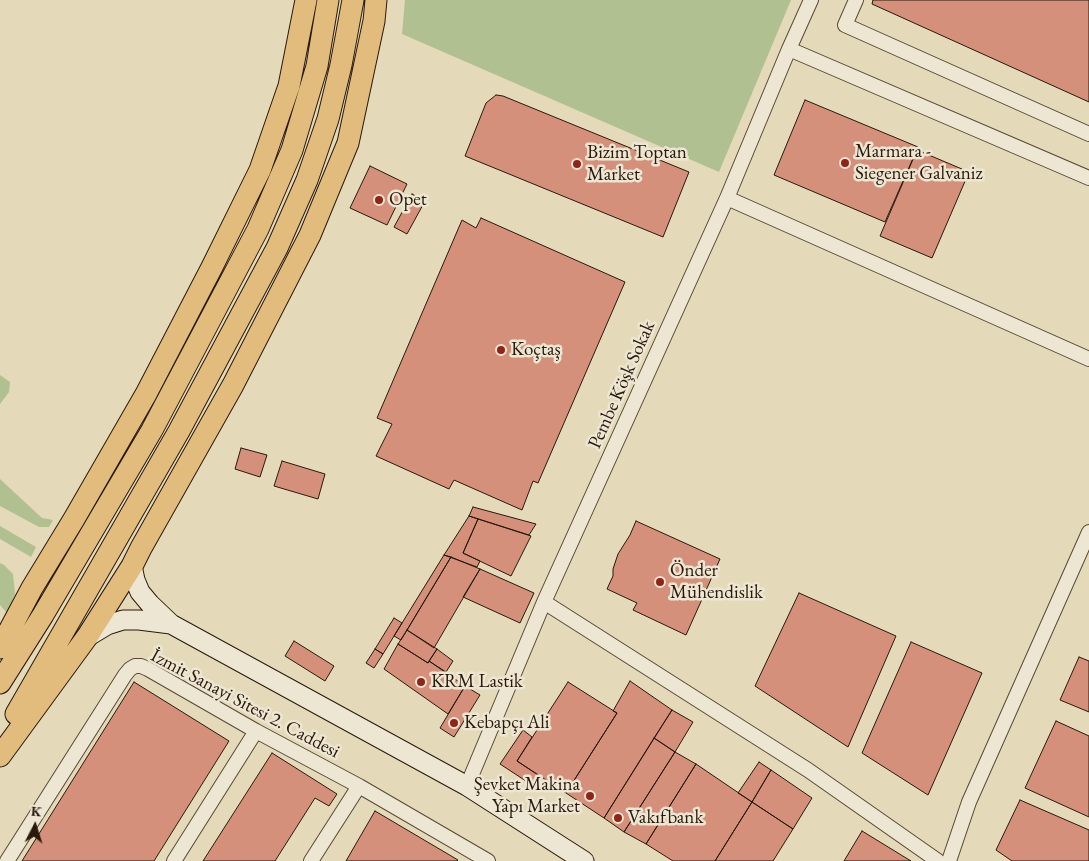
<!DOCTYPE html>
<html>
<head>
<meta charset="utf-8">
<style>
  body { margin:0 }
  #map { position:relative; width:1089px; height:861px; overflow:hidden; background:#e4d9b9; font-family:"EB Garamond",serif }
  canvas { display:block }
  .north { position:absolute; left:10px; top:801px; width:50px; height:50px; -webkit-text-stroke:4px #ede6d2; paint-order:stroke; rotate:5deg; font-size:14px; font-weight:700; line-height:20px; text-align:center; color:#29190b }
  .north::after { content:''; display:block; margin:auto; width:18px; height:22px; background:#29190b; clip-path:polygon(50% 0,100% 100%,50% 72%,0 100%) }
</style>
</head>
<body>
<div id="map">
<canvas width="1089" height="861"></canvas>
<div class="north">K</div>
</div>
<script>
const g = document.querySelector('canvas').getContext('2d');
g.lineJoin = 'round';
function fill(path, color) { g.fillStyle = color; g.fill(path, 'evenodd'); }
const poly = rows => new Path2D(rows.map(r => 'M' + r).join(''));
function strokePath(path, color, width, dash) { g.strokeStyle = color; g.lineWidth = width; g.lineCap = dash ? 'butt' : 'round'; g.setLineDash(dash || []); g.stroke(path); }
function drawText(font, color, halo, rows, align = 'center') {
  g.font = font + ' "EB Garamond",serif'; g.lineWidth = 5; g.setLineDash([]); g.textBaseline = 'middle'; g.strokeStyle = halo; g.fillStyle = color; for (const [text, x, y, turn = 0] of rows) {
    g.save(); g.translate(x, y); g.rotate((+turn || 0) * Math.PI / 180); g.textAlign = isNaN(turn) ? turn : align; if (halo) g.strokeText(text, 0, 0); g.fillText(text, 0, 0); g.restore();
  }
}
const green = poly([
  [405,0,791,0,719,172,402,34],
  [0,375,10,382,9,392,0,404],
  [0,479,42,518,53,520,49,527,39,527,0,506],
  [0,526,36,547,31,557,0,539],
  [0,563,4,565,13,574,15,594,7,613,0,605]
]);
const building = poly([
  [873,0,1089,0,1089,102,872,4,873,0],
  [496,95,503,96,689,172,663,237,465,156,486,103,496,95],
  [805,100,918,147,885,222,774,175,805,100],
  [917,150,969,172,932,258,880,236,917,150],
  [370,166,407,184,387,225,350,208,370,166],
  [412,194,425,201,407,234,394,227,412,194],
  [481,218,625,282,538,483,533,481,522,510,454,480,449,489,376,456,392,424,377,418,462,220,476,228,481,218],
  [241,448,267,455,260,477,235,469,241,448],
  [282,461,325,474,318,499,274,486,282,461],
  [473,507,536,524,529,535,469,516,473,507],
  [469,516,478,519,463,553,480,561,477,567,444,555,469,516],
  [478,519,531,536,511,576,463,553,478,519],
  [636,521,720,559,686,635,633,610,637,603,607,589,613,576,613,569,618,554,630,535,636,521],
  [444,555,451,557,401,640,394,636,444,555],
  [451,557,480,569,434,648,407,630,451,557],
  [480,569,534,593,520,623,463,597,480,569],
  [799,593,896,636,848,747,755,686,799,593],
  [394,618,402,623,383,654,375,649,394,618],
  [407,630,437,649,428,663,398,644,407,630],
  [294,641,334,666,325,681,285,656,294,641],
  [911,642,982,673,928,795,862,753,911,642],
  [398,644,428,663,429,661,465,686,448,714,384,669,398,644],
  [375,649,383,654,374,668,366,663,375,649],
  [437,649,453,661,446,672,429,661,437,649],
  [1079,657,1089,661,1089,712,1060,700,1079,657],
  [630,681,672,710,604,818,566,793,617,713,613,711,630,681],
  [134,682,229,741,154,861,22,861,134,682],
  [568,682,617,713,566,793,517,761,568,682],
  [465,686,480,695,454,737,440,728,465,686],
  [672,710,693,722,675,752,654,738,672,710],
  [1056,721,1089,736,1089,817,1025,788,1056,721],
  [523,730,532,737,517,761,538,775,532,785,500,764,523,730],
  [654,738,675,752,624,832,604,818,654,738],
  [675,752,696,764,646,844,624,832,675,752],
  [272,753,337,794,329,806,315,798,275,861,203,861,272,753],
  [759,762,771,770,752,802,738,793,759,762],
  [696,764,752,802,715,861,673,861,646,844,696,764],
  [771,770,812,798,793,829,752,802,771,770],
  [1020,800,1089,830,1089,861,1012,861,996,850,1020,800],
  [752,802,793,829,773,861,715,861,752,802],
  [375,811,458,860,457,861,346,861,375,811],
  [862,831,911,861,844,861,862,831]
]);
const street = poly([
  [856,0,845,25,1089,134],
  [789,49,1089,178],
  [727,198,1089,359],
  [544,602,808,770,938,861],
  [467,786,544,602,727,198,789,49,811,0],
  [7,861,125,675,130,669,135,666,141,666,148,669,256,731,359,786,488,861],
  [174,861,256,731],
  [311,861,359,786],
  [949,861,969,802,1089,532]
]);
const secondary = poly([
  [132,566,135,580,140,592,150,604,171,624,467,786,584,861],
  [87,637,107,625,123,620,139,620,171,624]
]);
const primary = poly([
  [0,648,32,588,74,519,146,394,212,267,260,170,289,86,306,0],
  [0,683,43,615,152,430,258,229,292,150,317,66,328,0],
  [16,714,179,431,277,248,307,180,328,119,341,65,353,0],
  [0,756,87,637,132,566,141,548,233,385,310,235,348,143,374,21,376,0]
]);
const markers = [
  [845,163,5,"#8f2418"],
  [577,164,5,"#8f2418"],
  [379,200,5,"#8f2418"],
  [501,350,5,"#8f2418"],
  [660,582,5,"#8f2418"],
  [421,682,5,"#8f2418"],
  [454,723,5,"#8f2418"],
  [590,796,5,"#8f2418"],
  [618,818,5,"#8f2418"]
];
const poiNames = [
  ["Marmara -",855,152],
  ["Siegener Galvaniz",855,174],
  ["Bizim Toptan",587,153],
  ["Market",587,175],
  ["Opet",389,200],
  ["Koçtaş",511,350],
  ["Önder",670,571],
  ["Mühendislik",670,593],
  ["KRM Lastik",431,682],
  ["Kebapçı Ali",464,723],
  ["Şevket Makina",580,785,"right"],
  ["Yapı Market",580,807,"right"],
  ["Vakıfbank",628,818]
];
const streetNames = [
  ["Pembe Köşk Sokak",622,385,-66],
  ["İzmit Sanayi Sitesi 2. Caddesi",245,704,28]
];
fill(green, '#b1c091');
fill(building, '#d4907a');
strokePath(building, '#29190b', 1);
strokePath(street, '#584936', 16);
strokePath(secondary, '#29190b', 21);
strokePath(primary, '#29190b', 23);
strokePath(street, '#ede6d2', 14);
strokePath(secondary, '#ede6d2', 19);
strokePath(primary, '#e2bc7c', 21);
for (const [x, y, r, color] of markers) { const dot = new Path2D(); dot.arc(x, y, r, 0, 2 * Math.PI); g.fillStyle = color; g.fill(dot); strokePath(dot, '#ede6d2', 2); }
drawText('19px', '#29190b', '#ede6d2', poiNames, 'left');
drawText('19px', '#29190b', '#ede6d2', streetNames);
</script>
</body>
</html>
